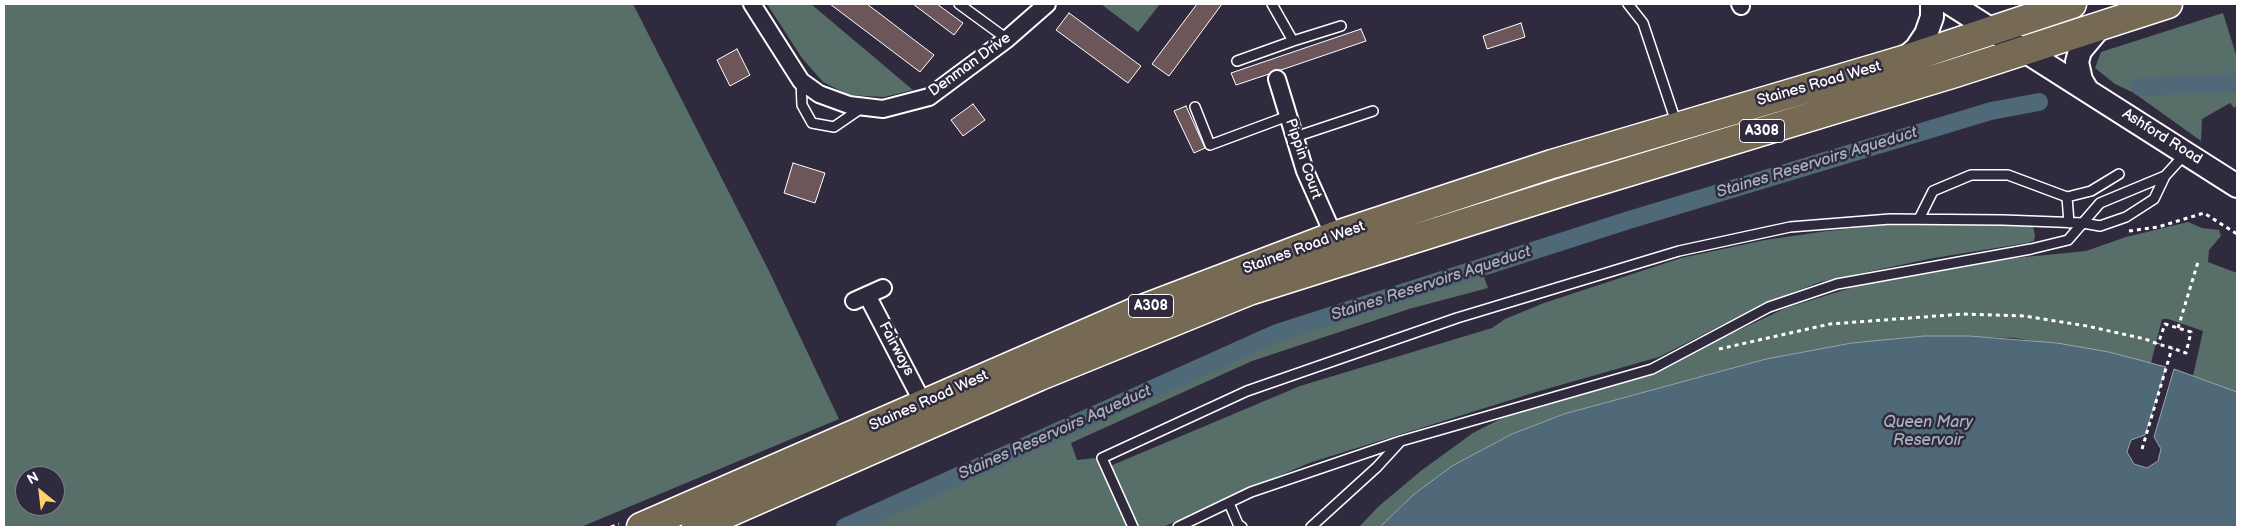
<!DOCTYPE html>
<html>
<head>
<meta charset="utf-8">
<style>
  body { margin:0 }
  #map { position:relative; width:2241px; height:531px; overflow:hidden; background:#2f2a3d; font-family:"Balsamiq Sans",sans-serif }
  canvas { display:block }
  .frame { position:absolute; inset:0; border:5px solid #fff; pointer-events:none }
  .north { position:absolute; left:15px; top:466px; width:50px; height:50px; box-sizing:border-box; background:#2f2a3d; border:1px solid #827f8b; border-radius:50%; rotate:331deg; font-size:14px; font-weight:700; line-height:20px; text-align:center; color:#fff }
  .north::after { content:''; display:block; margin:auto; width:18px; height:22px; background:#ffd166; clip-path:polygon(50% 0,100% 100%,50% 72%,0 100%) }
</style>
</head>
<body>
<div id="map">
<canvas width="2241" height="531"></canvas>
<div class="frame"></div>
<div class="north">N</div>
</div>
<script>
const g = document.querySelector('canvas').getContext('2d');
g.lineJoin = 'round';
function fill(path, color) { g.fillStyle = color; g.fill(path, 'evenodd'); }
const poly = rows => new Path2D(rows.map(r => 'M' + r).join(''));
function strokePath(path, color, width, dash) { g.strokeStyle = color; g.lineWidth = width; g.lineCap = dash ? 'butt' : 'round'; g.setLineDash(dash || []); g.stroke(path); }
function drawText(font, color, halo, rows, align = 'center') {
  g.font = font + ' "Balsamiq Sans",sans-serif'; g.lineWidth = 5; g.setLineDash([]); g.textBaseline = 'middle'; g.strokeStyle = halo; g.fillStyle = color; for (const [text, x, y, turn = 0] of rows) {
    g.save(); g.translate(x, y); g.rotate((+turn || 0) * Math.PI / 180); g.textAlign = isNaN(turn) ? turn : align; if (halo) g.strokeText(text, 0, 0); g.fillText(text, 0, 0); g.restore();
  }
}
const green = poly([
  [4,4,633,4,769,271,839,419,581,527,4,527],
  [25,476,55,476,55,506,25,506],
  [767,4,811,4,913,90,884,97,849,95,823,82,802,58],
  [1101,4,1160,4,1138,32],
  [2223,13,2237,58,2237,76,2142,81,2140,87,2139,93,2237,88,2237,105,2234,108,2230,103,2202,119,2201,141,2134,93,2115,84,2095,68,2101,52],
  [2188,222,2202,228,2219,230,2221,236,2209,250,2208,262,2237,273,2237,392,2193,376,2203,331,2168,319,2162,319,2151,363,2109,352,2014,338,1924,336,1852,343,1766,359,1564,414,1512,434,1452,466,1413,495,1380,527,1359,527,1379,506,1422,470,1473,433,1508,415,1535,406,1659,371,1696,350,1786,308,1860,285,2015,258,2086,251,2126,237],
  [1938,223,2019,224,2033,226,2035,235,2034,241,2027,243,1934,258,1820,282,1763,304,1659,357,1536,392,1309,463,1163,527,858,527,1276,341,1483,274,1488,288,1409,309,1252,361,1071,443,1077,460,1095,458,1103,469,1300,386,1492,328,1505,319,1544,303,1681,258,1765,240,1827,231,1883,225]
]);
const water = poly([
  [1924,336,1969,336,2057,343,2109,352,2166,367,2145,435,2131,440,2127,452,2134,464,2147,468,2158,461,2161,449,2154,437,2174,369,2237,392,2237,527,1380,527,1413,495,1452,466,1512,434,1564,414,1766,359,1852,343,1924,336]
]);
const canal = poly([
  [2140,87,2237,83],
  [845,527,1277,333,1629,220,1991,111,2039,102]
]);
const building = poly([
  [830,4,867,4,934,55,920,72,830,4],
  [913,4,937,4,963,23,954,35,913,4],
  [1197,4,1222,4,1169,76,1152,64,1197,4],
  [1069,13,1141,66,1128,83,1056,30,1069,13],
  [1521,23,1525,37,1487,49,1483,36,1521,23],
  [1361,29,1366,41,1281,70,1274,70,1269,74,1236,85,1231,73,1361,29],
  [737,49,750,75,730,86,717,60,737,49],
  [973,104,985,120,963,136,951,120,973,104],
  [1186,106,1205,148,1194,153,1174,111,1186,106],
  [793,163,825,173,815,203,784,193,793,163]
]);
const path = poly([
  [2129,231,2158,227,2204,213,2237,234],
  [2178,328,2198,262],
  [1719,349,1830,324,1963,314,2024,316,2087,326,2145,339,2158,344,2172,348,2186,353,2191,332,2165,324,2158,344],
  [2142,449,2172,348],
  [611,527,619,524]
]);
const lane = poly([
  [959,4,1007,39],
  [1628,4,1643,23,1677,125],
  [1293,41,1341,26],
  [1237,61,1293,41,1272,4],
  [801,81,802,105,812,123,834,127,863,107],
  [1195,107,1210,145,1288,116],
  [1295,137,1373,111],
  [2067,197,2069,223],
  [1919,219,1933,191,1971,175,2008,175,2067,197,2091,191,2119,174],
  [1229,503,1238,524,1242,527],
  [1133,527,1102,458,1247,391,1457,318,1679,251,1790,227,1890,219,2003,220,2083,223,2100,226,2126,217,2154,199,2165,176,2186,153],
  [1178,527,1251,492,1401,441,1652,369,1769,307,1837,284,2031,249,2068,240,2100,203,2165,176],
  [1311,527,1377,467,1399,443]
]);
const street = poly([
  [752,4,801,81,819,94,849,105,883,109,929,97,1007,39,1047,4],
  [1740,4,1741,6],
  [1277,79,1305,171,1334,236],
  [867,295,923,403],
  [854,301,883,288]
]);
const secondary = poly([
  [1951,4,2237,186],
  [1903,60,1916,49,1926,34,1932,17,1932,4],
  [2087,90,2081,80,2077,62,2080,51,2101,26]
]);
const highway = poly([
  [641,527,1137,311,1334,236,1552,164,1903,60,2072,4],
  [696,527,1040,376,1249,291,1569,190,1955,73,2168,4]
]);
const shields = [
  [1762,131,45],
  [1151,306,45]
];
const shieldNames = [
  ["A308",1762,131],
  ["A308",1151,306]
];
const streetNames = [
  ["Denman Drive",970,65,-36],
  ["Staines Road West",1819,84,-16],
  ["Ashford Road",2162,137,32],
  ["Pippin Court",1303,159,71],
  ["Staines Road West",1304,248,-20],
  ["Fairways",896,349,62],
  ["Staines Road West",929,401,-24]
];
const waterNames = [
  ["Staines Reservoirs Aqueduct",1817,163,-17],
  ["Staines Reservoirs Aqueduct",1431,284,-18],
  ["Queen Mary",1928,423],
  ["Reservoir",1928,441],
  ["Staines Reservoirs Aqueduct",1055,433,-24]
];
fill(green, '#586e68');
fill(water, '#506978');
strokePath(water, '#96a5ae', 1);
strokePath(canal, '#506978', 18);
fill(building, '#6c565a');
strokePath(building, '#fff', 1);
strokePath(lane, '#fff', 12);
strokePath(street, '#fff', 20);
strokePath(secondary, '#fff', 26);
strokePath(highway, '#fff', 31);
strokePath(path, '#fff', 3, [4, 4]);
strokePath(lane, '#2f2a3d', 9);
strokePath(street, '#2f2a3d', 16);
strokePath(secondary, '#2f2a3d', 22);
strokePath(highway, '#766a54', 28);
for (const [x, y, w] of shields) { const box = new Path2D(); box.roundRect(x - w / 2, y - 11.5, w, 23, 4); g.fillStyle = '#2f2a3d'; g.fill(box); strokePath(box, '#fff', 1); }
drawText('bold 14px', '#fff', null, shieldNames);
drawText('15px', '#fff', '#2f2a3d', streetNames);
drawText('italic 16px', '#a8b4bc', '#2f2a3d', waterNames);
</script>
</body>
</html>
